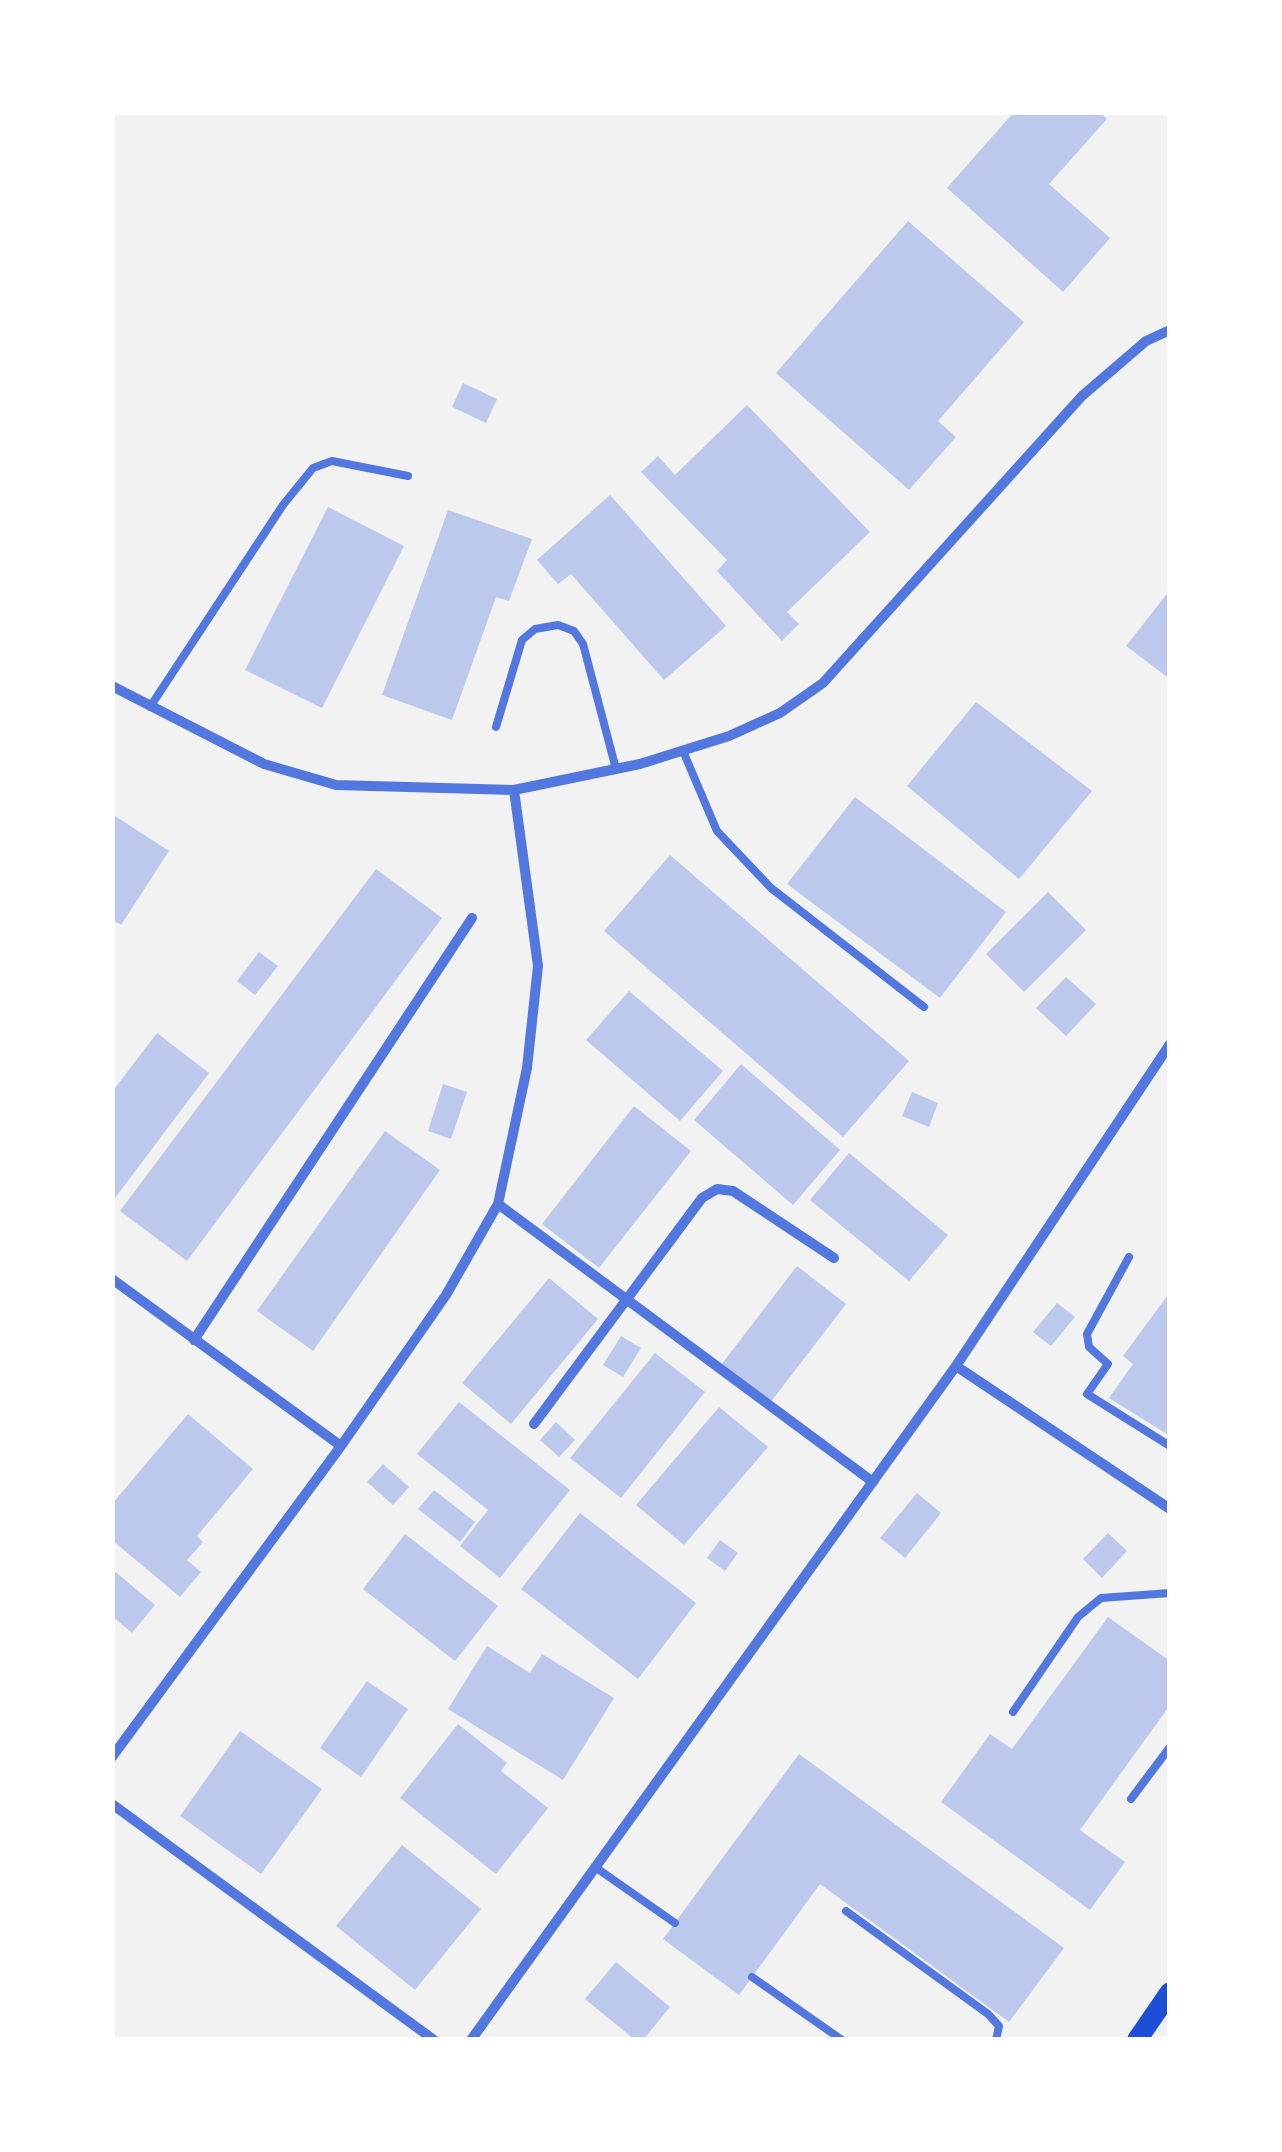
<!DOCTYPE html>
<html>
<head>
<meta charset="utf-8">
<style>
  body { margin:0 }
  #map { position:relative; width:1282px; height:2152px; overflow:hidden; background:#f2f2f2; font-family:"Exo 2",sans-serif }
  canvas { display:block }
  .frame { position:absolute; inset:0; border:115px solid #fff; pointer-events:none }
</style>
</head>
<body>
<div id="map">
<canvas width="1282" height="2152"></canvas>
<div class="frame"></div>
</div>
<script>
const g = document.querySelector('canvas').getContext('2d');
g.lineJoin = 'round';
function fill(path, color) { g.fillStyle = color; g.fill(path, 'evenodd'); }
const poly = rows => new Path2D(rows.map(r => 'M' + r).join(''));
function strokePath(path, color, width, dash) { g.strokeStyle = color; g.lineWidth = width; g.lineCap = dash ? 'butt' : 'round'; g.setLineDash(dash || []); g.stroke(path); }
const building = poly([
  [1014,112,1099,112,1107,119,1049,184,1110,238,1063,292,947,188],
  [908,221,1024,322,938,421,956,437,909,490,776,373],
  [463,383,497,399,486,423,452,407],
  [747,405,870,532,787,612,799,624,782,641,717,571,727,560,641,472,658,456,675,475],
  [610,495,726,626,664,680,571,574,558,584,537,560],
  [328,507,404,546,322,708,245,670],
  [448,510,532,539,509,601,496,597,452,720,382,695],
  [1170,590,1170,679,1126,646],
  [976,702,1092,791,1019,879,907,786],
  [855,797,1006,912,940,998,787,884],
  [112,814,169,851,121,925,112,920],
  [670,855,909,1061,843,1137,604,931],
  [376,869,442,918,187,1261,120,1211],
  [1048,892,1086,930,1024,992,986,954],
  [259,952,278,966,255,995,237,981],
  [1066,977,1096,1004,1066,1036,1036,1008],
  [629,991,723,1071,680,1121,586,1040],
  [157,1033,209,1073,112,1202,112,1092],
  [741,1064,840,1150,793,1205,694,1120],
  [443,1084,467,1092,451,1139,428,1131],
  [912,1092,938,1103,929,1127,902,1116],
  [634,1106,691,1151,599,1268,542,1224],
  [385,1131,440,1170,313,1351,257,1311],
  [849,1153,948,1235,909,1281,810,1200],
  [797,1266,846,1304,770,1403,721,1365],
  [549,1278,598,1319,511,1424,462,1383],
  [1170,1292,1170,1436,1109,1398,1133,1364,1123,1356],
  [1057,1303,1075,1317,1051,1346,1033,1332],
  [621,1336,641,1348,623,1377,603,1365],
  [655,1353,705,1392,621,1498,570,1458],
  [459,1402,570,1490,500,1578,460,1546,488,1510,417,1454],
  [719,1407,768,1447,684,1545,636,1505],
  [188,1414,253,1469,197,1536,203,1542,187,1560,201,1572,180,1597,112,1540,112,1504],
  [556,1422,575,1440,559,1457,540,1440],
  [383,1464,409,1487,393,1505,367,1482],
  [434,1490,475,1522,460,1542,418,1509],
  [917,1493,941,1513,905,1558,880,1538],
  [580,1513,696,1603,638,1679,521,1589],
  [1108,1533,1127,1551,1102,1578,1083,1559],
  [405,1534,498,1606,455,1661,363,1589],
  [720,1540,738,1553,725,1571,707,1558],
  [112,1569,155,1605,132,1633,112,1616],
  [1108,1617,1170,1661,1170,1705,1080,1830,1125,1862,1090,1910,941,1802,990,1734,1012,1749],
  [487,1646,530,1673,542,1654,614,1698,563,1780,448,1709],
  [367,1681,408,1709,361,1777,320,1748],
  [458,1724,507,1763,501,1771,548,1808,496,1874,400,1798],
  [240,1731,322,1789,261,1874,180,1816],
  [799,1754,1064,1948,1009,2022,820,1884,739,1995,663,1939],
  [402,1845,481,1909,415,1990,336,1926],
  [616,1962,670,2007,643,2040,635,2040,585,1999]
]);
const service = poly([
  [150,707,283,505,313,468,332,461,408,476],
  [496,727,522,640,535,629,558,625,574,631,583,644,616,769],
  [683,751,717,831,771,888,924,1007],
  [1129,1257,1087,1334,1089,1347,1108,1364,1087,1394,1170,1446],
  [1013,1712,1078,1617,1101,1598,1170,1593],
  [1131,1799,1170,1747],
  [595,1867,675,1923],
  [846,1911,988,2014,999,2026,996,2040],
  [752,1977,842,2040]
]);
const minor = poly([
  [112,686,264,764,336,785,514,790,640,764,729,736,780,713,823,683,1082,396,1146,341,1170,330],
  [498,1204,873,1482],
  [112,1279,341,1446],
  [194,1340,472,918],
  [956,1366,1170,1509],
  [534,1424,702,1198,717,1189,733,1191,834,1258],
  [112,1757,341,1446,446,1295,498,1204,527,1068,538,966,514,790],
  [112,1804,434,2040],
  [471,2040,956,1366,1170,1044]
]);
const secondary = poly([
  [1137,2040,1170,1992]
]);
fill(building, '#bdc9ec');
strokePath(service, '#5277de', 8);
strokePath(minor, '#5277de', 10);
strokePath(secondary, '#1d4ed8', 20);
</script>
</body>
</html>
